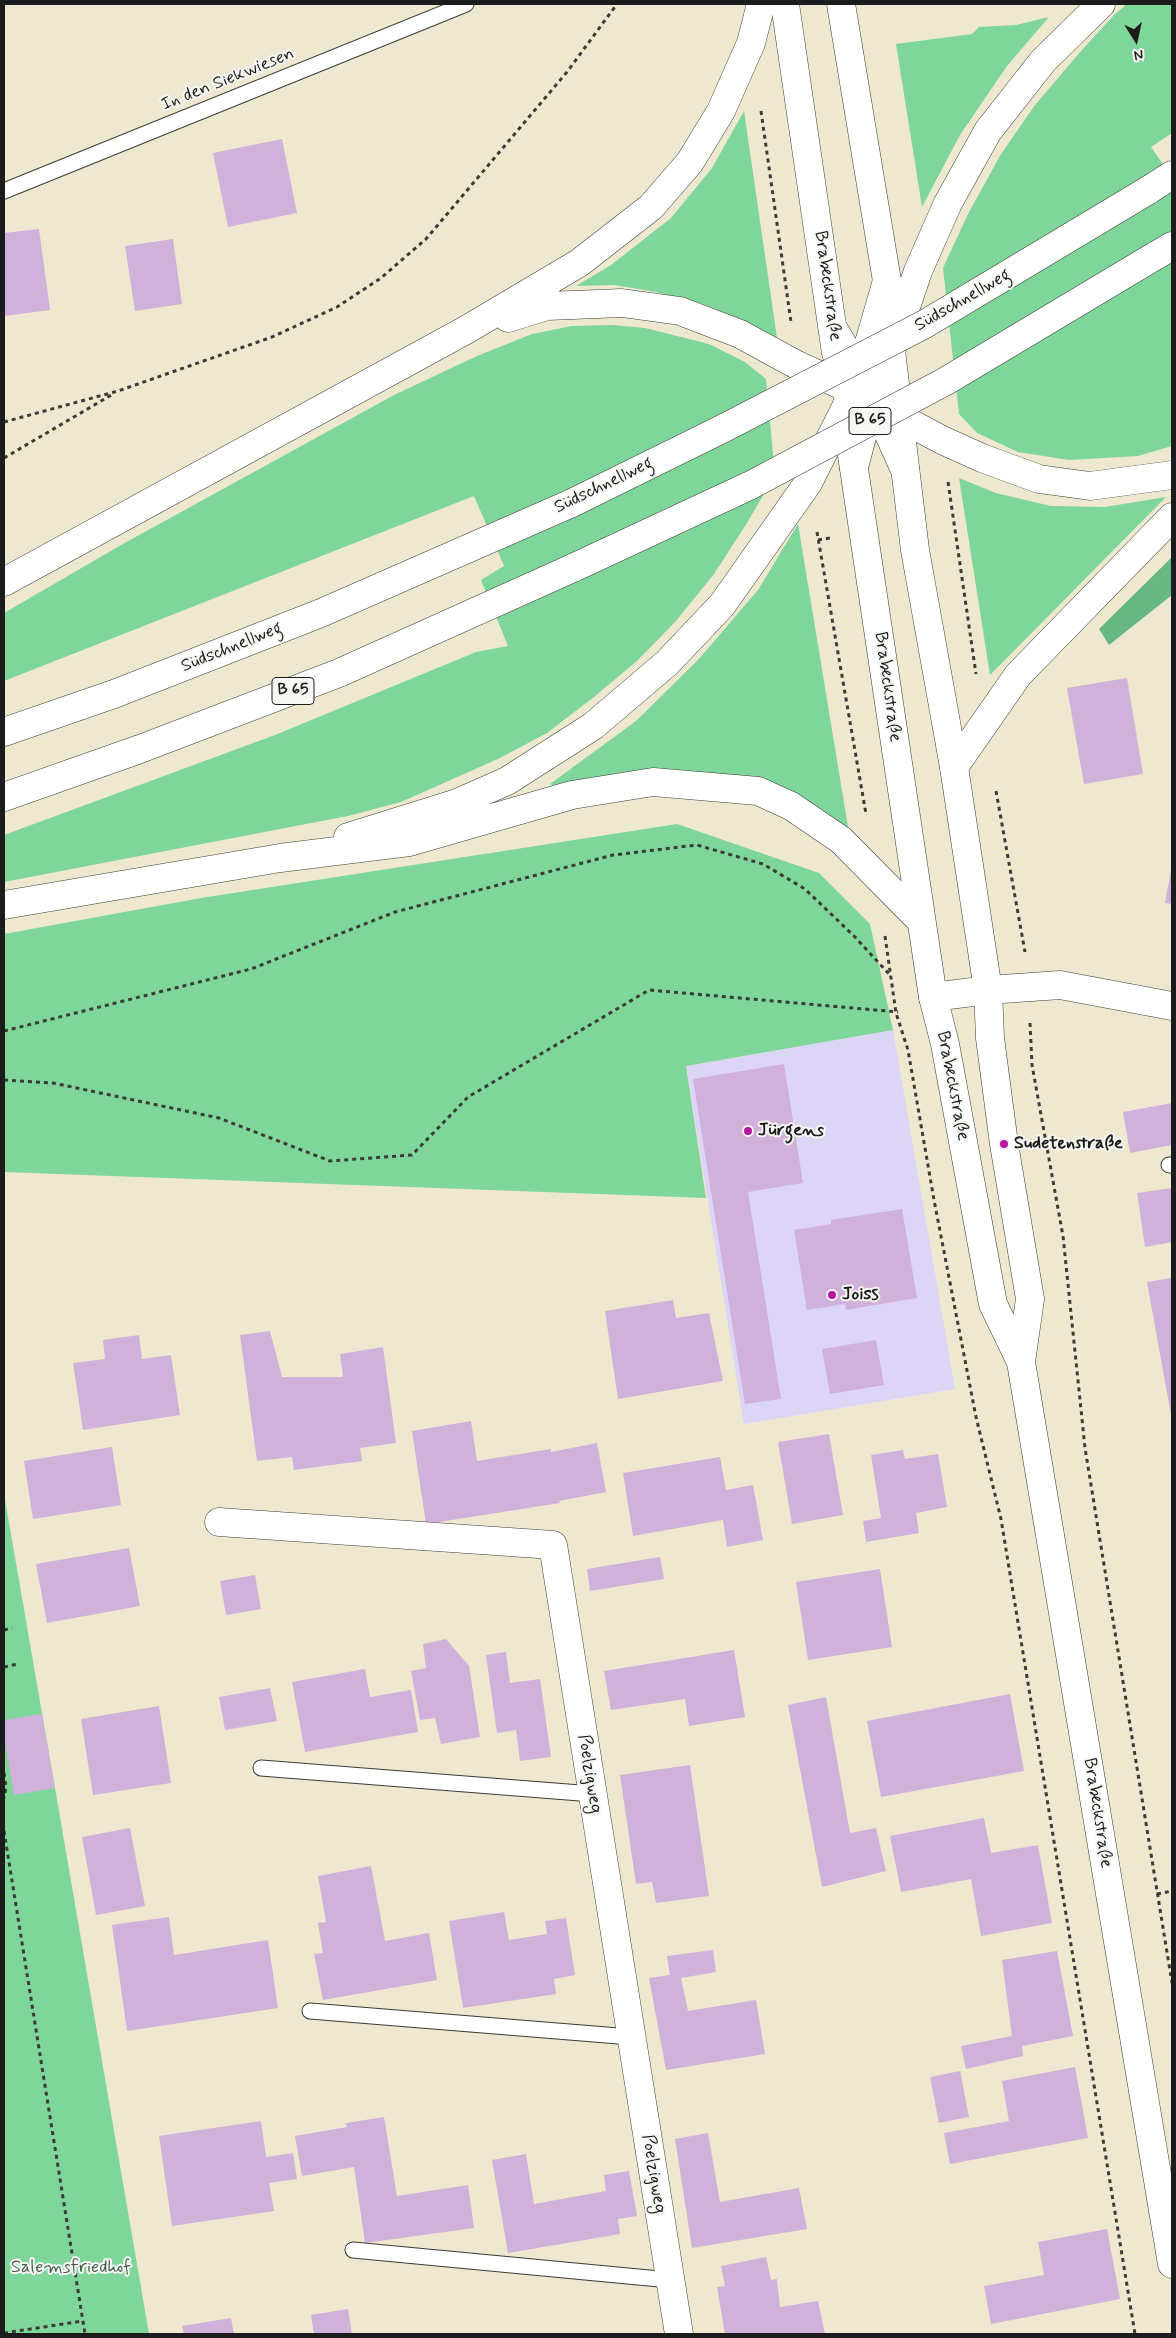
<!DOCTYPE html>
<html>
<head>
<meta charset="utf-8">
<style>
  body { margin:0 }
  #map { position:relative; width:1176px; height:2338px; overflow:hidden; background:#efe8d0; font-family:Mynerve,sans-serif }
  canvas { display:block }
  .frame { position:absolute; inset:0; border:5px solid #1c1c1c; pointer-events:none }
  .north { position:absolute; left:1111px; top:15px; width:50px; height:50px; -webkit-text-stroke:4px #f6f6f2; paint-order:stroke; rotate:170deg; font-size:14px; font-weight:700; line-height:20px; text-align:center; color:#1c1c1c }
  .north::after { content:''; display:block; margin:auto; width:18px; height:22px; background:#1c1c1c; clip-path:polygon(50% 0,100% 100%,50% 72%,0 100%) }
</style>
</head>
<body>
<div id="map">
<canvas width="1176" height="2338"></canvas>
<div class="frame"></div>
<div class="north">N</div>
</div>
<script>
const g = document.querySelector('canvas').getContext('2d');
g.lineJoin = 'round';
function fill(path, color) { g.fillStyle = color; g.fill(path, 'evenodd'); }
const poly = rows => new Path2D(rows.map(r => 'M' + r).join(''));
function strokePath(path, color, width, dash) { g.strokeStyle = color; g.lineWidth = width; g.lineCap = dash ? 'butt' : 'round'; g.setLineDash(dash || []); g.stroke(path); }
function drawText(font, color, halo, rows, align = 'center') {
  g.font = font + ' Mynerve,sans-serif'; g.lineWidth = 4; g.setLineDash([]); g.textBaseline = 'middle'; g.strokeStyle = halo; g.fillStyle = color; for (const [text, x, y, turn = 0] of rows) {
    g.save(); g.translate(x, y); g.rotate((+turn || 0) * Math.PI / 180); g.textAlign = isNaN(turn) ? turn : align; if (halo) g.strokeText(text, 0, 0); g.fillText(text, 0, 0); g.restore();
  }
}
const built = poly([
  [893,1030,955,1389,744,1424,686,1066]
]);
const green = poly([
  [1127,4,1172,4,1172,133,1151,147,1172,177,1172,446,1138,456,1069,460,1018,452,977,433,959,414,943,268,968,214,1001,154,1035,105,1081,51,1115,14],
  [1049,17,1007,66,960,135,922,207,896,44,972,34,979,27,1016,25],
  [744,111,777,338,742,320,703,304,656,292,614,285,576,286,611,265,671,218,712,168],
  [613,325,645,328,709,344,745,362,766,379,775,475,747,523,714,574,676,621,638,660,594,697,547,733,500,758,401,802,348,816,4,882,4,835,275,735,476,652,508,646,481,580,504,566,474,496,4,681,4,613,121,545,394,395,477,356,532,334,572,326],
  [959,478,996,493,1051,506,1105,507,1166,497,990,675],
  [798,524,849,833,759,783,702,772,650,771,553,786,550,784,636,721,698,660,758,590],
  [677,824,819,873,870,924,893,1030,686,1066,706,1198,4,1172,4,934,201,898],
  [4,1494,55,1788,149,2334,4,2334]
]);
const forest = poly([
  [1172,557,1172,595,1109,645,1099,629]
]);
const building = poly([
  [282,139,297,213,228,227,213,153],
  [39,229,50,310,4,316,4,233],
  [173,239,182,304,135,311,125,246],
  [1127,678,1143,774,1084,784,1067,688],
  [1171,870,1172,870,1172,904,1165,903],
  [784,1064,803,1183,748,1192,781,1399,745,1404,693,1079],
  [1172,1103,1172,1145,1130,1153,1123,1112],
  [1172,1188,1172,1242,1145,1247,1137,1193],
  [902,1209,917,1298,846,1310,845,1304,807,1310,794,1230,831,1224,831,1220],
  [1172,1278,1172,1414,1171,1415,1147,1282],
  [673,1300,676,1318,709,1313,723,1381,618,1399,605,1311],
  [270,1331,282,1377,343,1377,340,1354,383,1347,396,1443,360,1448,362,1461,294,1470,292,1457,257,1461,240,1335],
  [139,1335,142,1359,171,1355,180,1415,83,1430,73,1363,105,1359,103,1340],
  [876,1340,884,1385,830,1394,822,1349],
  [471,1421,477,1461,551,1449,551,1452,597,1443,606,1492,559,1501,560,1503,426,1524,412,1431],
  [829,1434,843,1515,792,1524,778,1442],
  [112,1447,121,1505,33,1519,24,1461],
  [903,1450,905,1459,938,1454,947,1507,916,1513,919,1533,866,1542,863,1521,881,1518,871,1455],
  [720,1457,726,1490,753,1485,763,1540,727,1547,723,1520,633,1536,623,1473],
  [129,1548,140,1606,47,1623,36,1564],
  [660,1557,664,1579,590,1591,587,1569],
  [880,1569,892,1647,808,1660,796,1582],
  [255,1575,261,1609,226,1615,220,1581],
  [446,1639,469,1666,480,1737,441,1744,435,1718,420,1720,411,1671,426,1668,423,1644],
  [734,1650,745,1717,689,1726,685,1699,611,1710,604,1671],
  [506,1652,510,1683,540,1679,551,1757,520,1761,516,1730,497,1733,486,1655],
  [365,1669,370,1697,411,1690,418,1732,305,1752,292,1682],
  [270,1688,277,1721,225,1730,219,1697],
  [1010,1694,1024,1771,881,1797,867,1721],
  [826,1697,850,1833,876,1828,886,1871,822,1887,788,1705],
  [159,1706,171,1783,93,1795,81,1719],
  [42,1714,55,1788,14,1795,4,1736,4,1720],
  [690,1765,709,1896,656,1903,652,1882,636,1884,620,1775],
  [984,1818,991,1853,1038,1845,1052,1923,981,1936,971,1879,901,1892,890,1836],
  [130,1828,145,1906,96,1915,82,1837],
  [371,1866,385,1941,429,1933,437,1980,323,2000,314,1954,323,1953,318,1923,326,1922,318,1876],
  [504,1912,509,1940,547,1934,545,1921,566,1918,575,1975,554,1979,556,1994,463,2008,449,1921],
  [169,1917,174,1955,268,1940,278,2008,127,2031,112,1925],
  [713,1950,716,1972,681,1978,688,2011,756,2000,765,2054,666,2070,649,1978,670,1975,667,1956],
  [1057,1951,1073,2036,1022,2046,1023,2056,966,2069,961,2046,1012,2036,1002,1960],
  [1075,2067,1088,2138,950,2164,944,2133,1009,2121,1002,2081],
  [960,2071,969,2117,939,2123,930,2077],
  [384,2117,397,2196,468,2185,474,2228,365,2243,354,2167,302,2176,295,2136,347,2127,346,2123],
  [261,2121,266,2157,293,2153,297,2179,269,2183,274,2211,172,2226,159,2136],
  [708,2133,720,2202,799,2188,807,2229,692,2248,675,2139],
  [526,2154,534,2204,606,2191,604,2175,629,2171,637,2216,618,2219,620,2234,508,2253,492,2160],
  [1107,2229,1120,2299,991,2324,984,2286,1044,2275,1038,2242],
  [766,2257,771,2280,777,2279,780,2307,818,2301,825,2334,725,2334,717,2287,725,2286,721,2266],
  [348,2309,352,2334,314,2334,311,2315],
  [231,2318,234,2334,184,2334,182,2326]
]);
const path = poly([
  [761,111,791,322],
  [4,422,118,391,272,337,337,307,381,278,426,239,567,72,617,4],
  [4,458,113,394],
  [948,482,976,674],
  [817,532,866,814],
  [818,540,830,538],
  [996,791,1025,952],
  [885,936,896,1013,908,1050,934,1200,976,1417,1001,1519,1135,2334],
  [1030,1023,1032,1065,1063,1236,1085,1448,1172,1983],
  [4,1031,251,969,395,912,613,855,697,845,763,864,805,889,855,937,889,974],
  [4,1080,53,1083,219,1118,330,1161,412,1155,468,1097,649,990,898,1012],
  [4,1630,12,1628],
  [4,1667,18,1664],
  [4,1773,6,1787,4,1798],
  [4,1831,85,2334],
  [1157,1894,1172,1891],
  [4,2333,83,2321]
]);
const lane = poly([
  [4,191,466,4],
  [1169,1165,1172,1165],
  [261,1768,593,1794],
  [310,2011,631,2037],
  [353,2250,670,2280]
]);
const street = poly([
  [933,997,988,990,1060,985,1172,1006],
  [219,1522,553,1545,679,2334]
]);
const secondary = poly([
  [785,4,836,353],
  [841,4,887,281,891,351,915,550,954,767,988,990,990,1038,1004,1144,1030,1299,1021,1362],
  [850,442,933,997,945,1044,993,1304,1021,1362,1172,2264]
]);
const highway = poly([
  [1147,191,1172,175],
  [1155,256,1172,246],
  [508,318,547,306,622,303,680,311,740,334,797,365,841,385,869,406,887,430,905,470],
  [833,328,860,374,874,392,899,417,942,440,982,458,1039,479,1090,486,1172,475],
  [854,467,874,392,891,351,918,271,948,203,988,131,1043,61,1101,4],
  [4,582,466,330,579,263,651,207,690,162,721,111,751,43,761,4],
  [4,732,114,694,321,613,572,503],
  [954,767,1018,675,1172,517],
  [4,797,140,749,339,673,575,567],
  [348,837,457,803,507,781,593,726,667,663,722,605,808,483,845,409,860,374,887,281],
  [4,905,280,858,409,842,572,795,653,782,758,791,791,806,841,840,921,921]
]);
const highwayBridge = poly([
  [572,503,724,428,925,324,1147,191],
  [575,567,751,485,946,381,1155,256]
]);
const markers = [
  [748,1131,5,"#b5179e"],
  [1004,1144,5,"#b5179e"],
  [832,1295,5,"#b5179e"]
];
const shields = [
  [870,421,42],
  [293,691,42]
];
const shieldNames = [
  ["B 65",870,421],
  ["B 65",293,691]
];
const streetNames = [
  ["In den Siekwiesen",228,80,-22],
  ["Brabeckstraße",827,286,82],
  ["Südschnellweg",963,301,-30],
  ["Südschnellweg",604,486,-26],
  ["Südschnellweg",232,648,-22],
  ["Brabeckstraße",887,687,82],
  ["Brabeckstraße",952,1086,79],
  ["Poelzigweg",589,1774,81],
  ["Brabeckstraße",1097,1813,81],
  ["Poelzigweg",653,2174,81]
];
const poiNames = [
  ["Jürgens",758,1131],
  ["Sudetenstraße",1014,1144],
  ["Joiss",842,1295]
];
const parkNames = [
  ["Salemsfriedhof",71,2268]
];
fill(built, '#dcd5f6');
fill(green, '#7fd69b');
fill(forest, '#67b783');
fill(building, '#d0b1da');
strokePath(lane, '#3c3b37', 17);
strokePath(street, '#3c3b37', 29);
strokePath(secondary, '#3c3b37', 29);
strokePath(highway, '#3c3b37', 29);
strokePath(path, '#3c3b37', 3, [4, 4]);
strokePath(lane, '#fff', 15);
strokePath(street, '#fff', 28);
strokePath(secondary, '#fff', 28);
strokePath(highway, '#fff', 28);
strokePath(highwayBridge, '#3c3b37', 29, []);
strokePath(highwayBridge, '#fff', 28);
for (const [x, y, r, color] of markers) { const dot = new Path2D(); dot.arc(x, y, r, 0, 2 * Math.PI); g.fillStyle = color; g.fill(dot); strokePath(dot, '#f6f6f2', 2); }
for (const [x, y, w] of shields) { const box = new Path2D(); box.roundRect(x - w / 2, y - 13.5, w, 27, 4); g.fillStyle = '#f6f6f2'; g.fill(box); strokePath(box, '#1c1c1c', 1); }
drawText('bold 16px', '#1c1c1c', null, shieldNames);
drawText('18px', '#1c1c1c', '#f6f6f2', streetNames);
drawText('bold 18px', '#1c1c1c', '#f6f6f2', poiNames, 'left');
drawText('18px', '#3f5d48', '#f6f6f2', parkNames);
</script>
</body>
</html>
